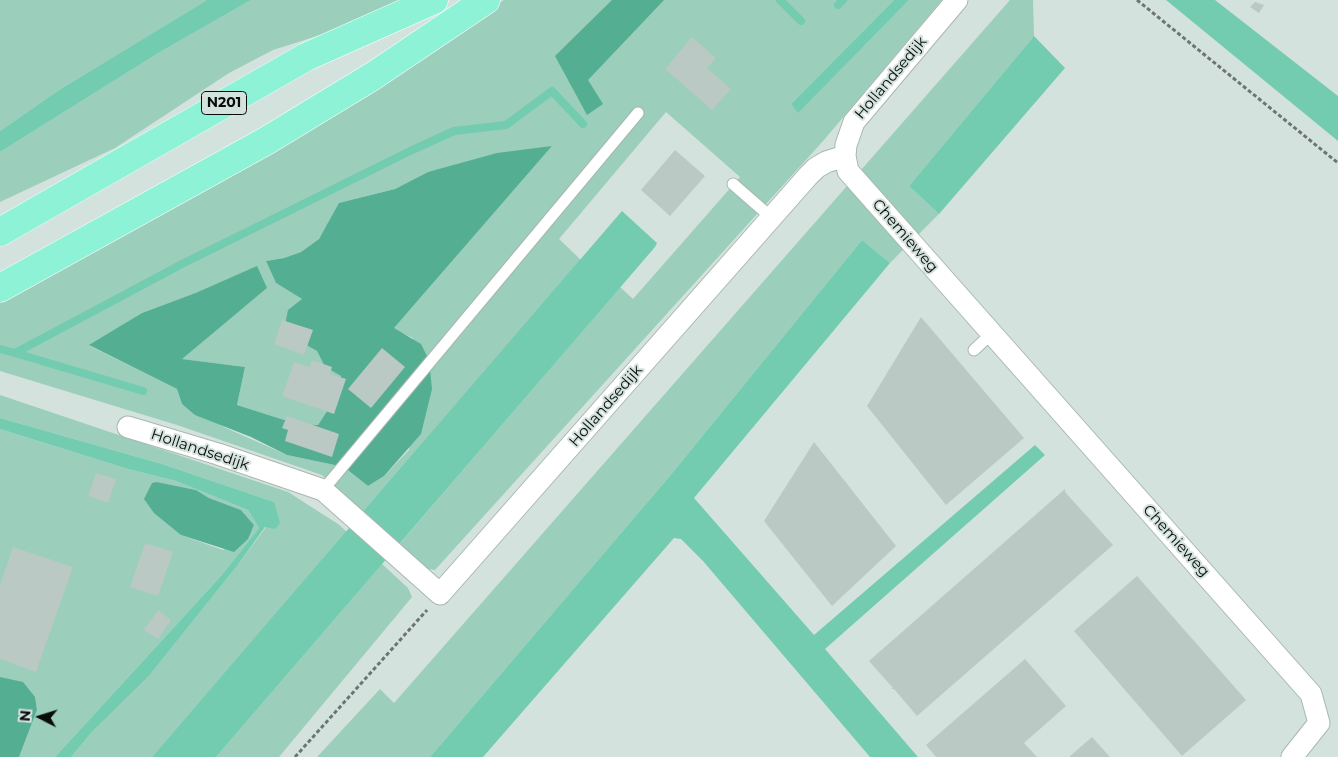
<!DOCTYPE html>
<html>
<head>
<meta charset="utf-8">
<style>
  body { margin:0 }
  #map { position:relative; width:1338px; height:757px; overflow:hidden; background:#d4e2dd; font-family:Montserrat,sans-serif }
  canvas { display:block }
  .north { position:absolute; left:15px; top:692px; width:50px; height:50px; -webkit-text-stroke:4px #d4e2dd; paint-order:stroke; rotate:275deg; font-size:14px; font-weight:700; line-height:20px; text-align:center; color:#080d0b }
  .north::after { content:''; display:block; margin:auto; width:18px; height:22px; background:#080d0b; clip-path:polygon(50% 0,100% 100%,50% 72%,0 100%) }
</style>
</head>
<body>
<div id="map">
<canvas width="1338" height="757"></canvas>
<div class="north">N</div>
</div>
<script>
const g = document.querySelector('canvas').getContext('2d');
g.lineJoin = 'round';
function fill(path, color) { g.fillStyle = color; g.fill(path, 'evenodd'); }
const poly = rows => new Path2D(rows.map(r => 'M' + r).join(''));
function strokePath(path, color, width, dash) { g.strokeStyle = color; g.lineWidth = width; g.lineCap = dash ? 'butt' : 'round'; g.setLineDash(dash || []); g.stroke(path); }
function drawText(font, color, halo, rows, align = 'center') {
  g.font = font + ' Montserrat,sans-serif'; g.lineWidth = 4; g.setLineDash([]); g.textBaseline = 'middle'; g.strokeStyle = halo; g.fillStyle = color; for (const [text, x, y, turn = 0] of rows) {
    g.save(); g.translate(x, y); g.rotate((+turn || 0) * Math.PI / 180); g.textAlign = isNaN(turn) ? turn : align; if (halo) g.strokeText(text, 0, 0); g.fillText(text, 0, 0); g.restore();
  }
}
const green = poly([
  [0,0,207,0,59,90,0,131],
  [251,0,409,0,355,24,273,50,229,73,115,148,0,202,0,152,160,52],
  [504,0,894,0,791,104,798,112,909,0,942,0,824,140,435,570,421,568,398,546,620,287,633,299,740,177,666,112,559,239,581,260,363,514,322,475,177,425,0,371,0,301],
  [552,146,393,329,413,338,409,450,384,476,368,486,344,467,287,455,226,428,182,404,177,389,90,346,142,313,198,292,267,288,181,359,245,367,237,405,297,424,318,425,335,399,341,376,325,367,317,351,301,342,302,299,276,283,266,261,284,258,301,252,319,239,340,203,395,189,428,172],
  [1010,0,1033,0,1034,36,909,186,939,214,890,263,862,240,669,477,430,757,317,757,380,689,394,703],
  [0,395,288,492,338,524,347,532,152,757,71,757,92,732,149,676,237,566,266,527,274,502,162,464,0,418],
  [0,429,128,469,176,481,248,510,259,528,221,576,55,757,19,757,37,710,35,697,0,677],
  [157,482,196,490,209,498,241,510,254,525,251,531,223,550,181,535],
  [382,564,408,588,412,597,279,757,216,757]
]);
const forest = poly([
  [612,0,664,0,588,80,603,104,587,115,555,56],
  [552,146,394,328,421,344,429,360,432,389,421,434,384,476,368,486,344,467,287,455,251,437,195,415,182,404,177,389,89,345,142,313,198,292,257,266,267,288,182,359,245,367,237,405,297,424,318,425,335,399,341,376,325,367,317,351,288,335,286,320,288,310,302,299,276,283,266,261,284,258,301,252,319,239,339,203,395,189,428,172,497,153],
  [157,482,196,490,209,498,241,510,254,525,248,539,234,552,181,535,154,513,144,499,152,483],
  [0,677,23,682,35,697,37,710,19,757,0,757]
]);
const water = poly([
  [207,0,251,0,160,52,0,152,0,131,59,90],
  [894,0,909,0,798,113,791,104],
  [1166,0,1215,0,1338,96,1338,141],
  [1034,36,1065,68,939,214,909,186],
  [622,211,657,243,655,247,216,757,152,757],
  [862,240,890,263,694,498,814,635,1035,445,1045,455,825,649,918,757,870,757,703,561,681,539,674,538,483,757,430,757,669,477],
  [0,418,162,464,274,502,280,523,275,529,265,527,237,566,149,676,92,732,71,757,55,757,221,576,259,528,248,510,176,481,128,469,0,429]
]);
const stream = poly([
  [780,0,801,21],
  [838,5,843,0],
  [0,349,15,353],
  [143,391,15,353,182,264,410,151,454,131,506,125,552,91,583,124]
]);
const building = poly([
  [1255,2,1264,5,1259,13,1250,7],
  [692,37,716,58,707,68,731,89,712,110,665,69],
  [675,150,705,176,670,216,641,190],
  [921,317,1024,438,946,505,867,406],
  [282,320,313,330,304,355,274,344],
  [382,348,405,367,371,408,348,389],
  [312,360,332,367,330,374,346,379,334,414,282,396,294,362,309,367],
  [287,416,339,434,332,457,285,441,288,430,282,428],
  [814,442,896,546,832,606,764,521],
  [96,473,116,479,108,503,88,496],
  [1065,489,1065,492,1113,545,917,716,894,689,891,689,893,688,869,661],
  [145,543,173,552,158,596,130,587],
  [13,547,73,567,36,672,0,659,0,585],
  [1137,576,1246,700,1182,756,1074,631],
  [158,610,171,620,158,639,144,630],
  [1025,659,1066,706,1024,743,1037,757,936,757,926,745],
  [1092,737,1110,757,1069,757]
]);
const path = poly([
  [1137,0,1338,163],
  [295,757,427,610]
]);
const service = poly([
  [733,184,772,218],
  [974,350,991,334],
  [323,490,638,113]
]);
const minor = poly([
  [845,156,848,171,1311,694,1319,723,1292,757],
  [128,427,218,454,323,490,440,594,808,176,816,168,826,162,845,156,846,145,854,122,957,0]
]);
const primary = poly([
  [0,232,306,57,434,0],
  [0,288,266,141,373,76,486,0]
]);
const shields = [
  [224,103,45]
];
const shieldNames = [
  ["N201",224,103]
];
const streetNames = [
  ["Hollandsedijk",891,78,-50],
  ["Chemieweg",905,236,49],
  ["Hollandsedijk",606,406,-49],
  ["Hollandsedijk",200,450,18],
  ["Chemieweg",1176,541,48]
];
fill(green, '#9bcebb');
fill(forest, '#54ae92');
fill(water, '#73ccaf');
strokePath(stream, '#73ccaf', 8);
fill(building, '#bac9c3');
strokePath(service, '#a8b7b1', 13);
strokePath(minor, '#a8b7b1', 23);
strokePath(primary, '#fff', 29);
strokePath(path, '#6c7572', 3, [4, 2.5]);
strokePath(service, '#fff', 11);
strokePath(minor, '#fff', 21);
strokePath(primary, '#8ef2d7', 28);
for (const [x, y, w] of shields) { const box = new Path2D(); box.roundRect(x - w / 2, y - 11.5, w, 23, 4); g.fillStyle = '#d4e2dd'; g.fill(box); strokePath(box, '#080d0b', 1); }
drawText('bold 14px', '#080d0b', null, shieldNames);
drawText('15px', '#080d0b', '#d4e2dd', streetNames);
</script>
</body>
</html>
